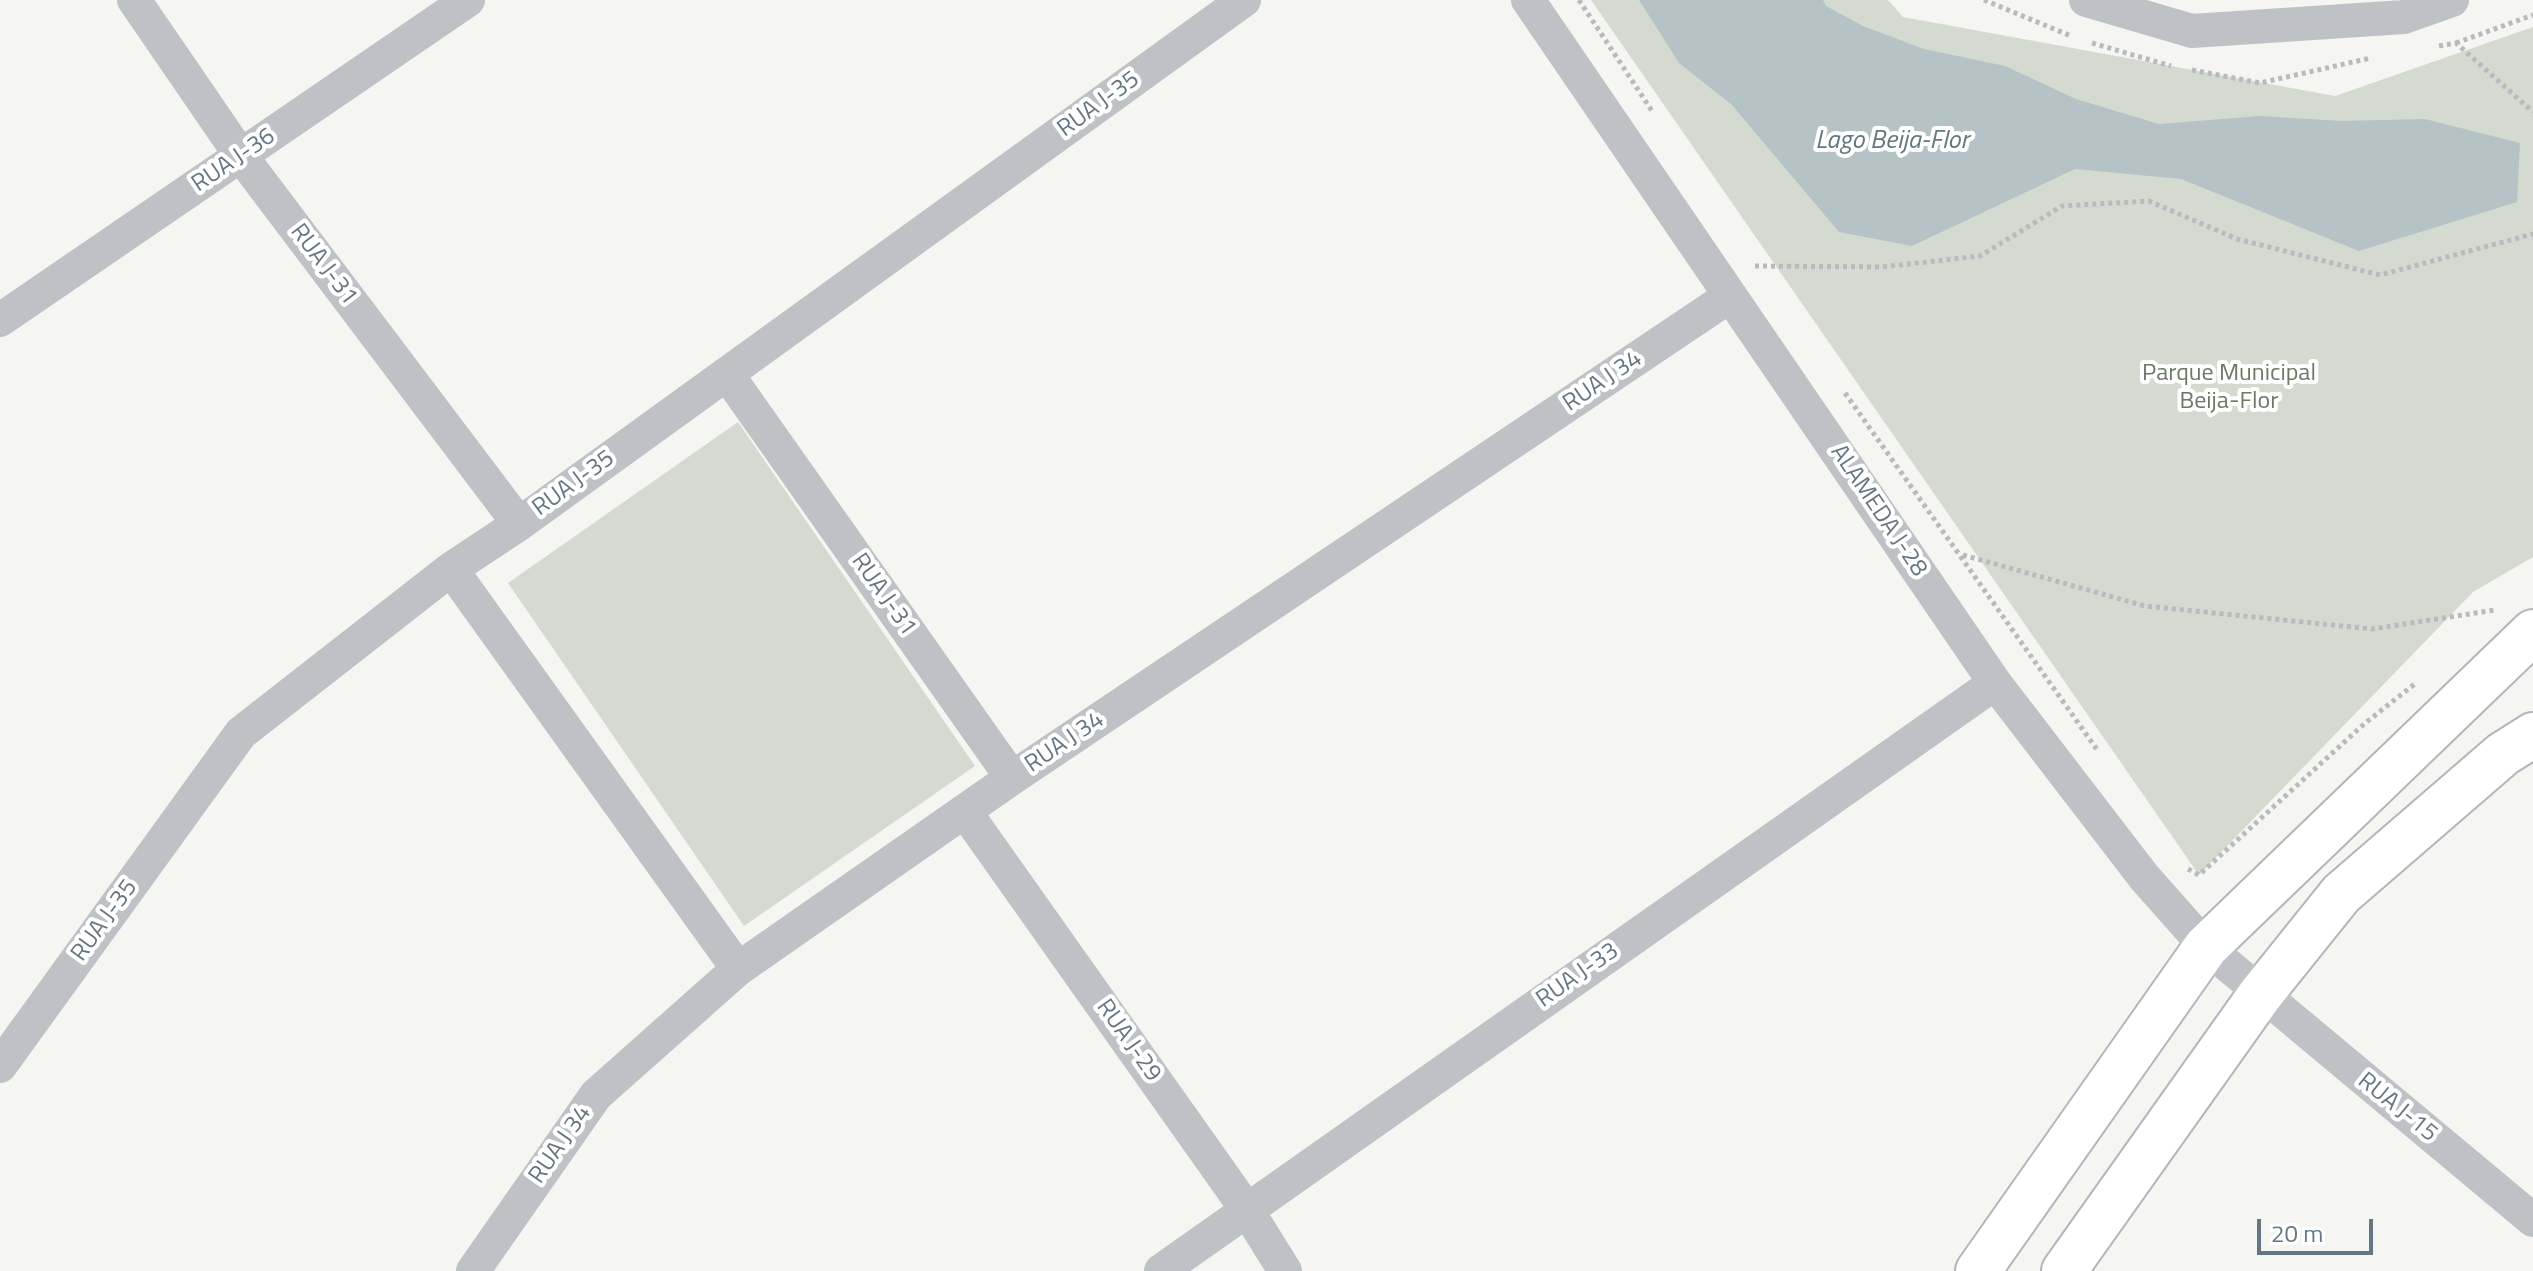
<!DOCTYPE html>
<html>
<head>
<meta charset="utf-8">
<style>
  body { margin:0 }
  #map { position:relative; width:2533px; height:1271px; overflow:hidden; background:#f5f5f1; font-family:"Titillium Web",sans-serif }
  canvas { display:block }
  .scale { position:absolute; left:2257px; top:1219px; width:116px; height:36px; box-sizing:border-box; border:4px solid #647683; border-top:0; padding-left:10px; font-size:24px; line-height:28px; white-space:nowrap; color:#647683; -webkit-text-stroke:6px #fff; paint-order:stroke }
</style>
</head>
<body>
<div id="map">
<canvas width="2533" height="1271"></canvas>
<div class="scale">20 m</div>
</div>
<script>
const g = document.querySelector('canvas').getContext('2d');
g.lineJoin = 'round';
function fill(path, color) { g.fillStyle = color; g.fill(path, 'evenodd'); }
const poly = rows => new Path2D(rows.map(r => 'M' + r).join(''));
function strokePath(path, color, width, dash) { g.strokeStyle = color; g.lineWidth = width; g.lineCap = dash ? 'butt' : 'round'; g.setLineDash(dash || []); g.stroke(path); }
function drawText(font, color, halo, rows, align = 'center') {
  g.font = font + ' "Titillium Web",sans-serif'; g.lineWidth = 8; g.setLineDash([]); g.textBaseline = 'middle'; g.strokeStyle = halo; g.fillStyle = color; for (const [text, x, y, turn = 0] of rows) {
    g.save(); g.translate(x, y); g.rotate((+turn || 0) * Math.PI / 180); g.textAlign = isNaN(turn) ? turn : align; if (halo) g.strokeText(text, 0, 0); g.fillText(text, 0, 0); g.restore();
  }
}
const green = poly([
  [1591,0,1888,0,1903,17,2335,96,2533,27,2533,557,2473,592,2199,875],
  [738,422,975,766,744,926,508,583]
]);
const water = poly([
  [1639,0,1823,0,1826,6,1863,26,1924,49,2005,66,2076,99,2159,124,2260,116,2342,121,2425,119,2520,143,2517,202,2359,251,2181,179,2075,169,1912,246,1839,232,1732,105,1679,63]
]);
const path = poly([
  [1579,0,1652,111],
  [1984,0,2071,36],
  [2092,43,2171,66],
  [2456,43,2533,15],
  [2439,46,2456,43,2533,112],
  [2192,70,2260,83,2371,58],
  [1755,266,1882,267,1980,256,2062,206,2149,201,2237,239,2380,275,2533,234],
  [1845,393,2098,751],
  [1963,555,2145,606,2372,629,2495,610],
  [2188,869,2199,875,2364,724,2416,683]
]);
const street = poly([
  [134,0,241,156,519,524],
  [1528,0,1995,683,2144,877,2206,947,2533,1220],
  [2086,0,2192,31,2404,17,2452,0],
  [0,320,468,0],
  [727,374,1012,778],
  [451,569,738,969],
  [966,813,1247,1210,1285,1271],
  [0,1066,241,733,451,569,519,524,1244,0],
  [473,1271,596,1095,738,969,1012,778,1730,296],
  [1161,1271,1995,683]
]);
const secondary = poly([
  [1978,1271,2206,947,2533,632],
  [2064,1271,2260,995,2341,894,2503,754,2533,735]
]);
const streetNames = [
  ["RUA J-35",1099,105,-36],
  ["RUA J-36",234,161,-34],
  ["RUA J-31",323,265,53],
  ["RUA J 34",1603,382,-34],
  ["RUA J-35",574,484,-36],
  ["ALAMEDA J-28",1878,511,56],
  ["RUA J-31",883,595,55],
  ["RUA J 34",1065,743,-34],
  ["RUA J-35",105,921,-54],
  ["RUA J-33",1578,976,-35],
  ["RUA J-29",1128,1041,55],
  ["RUA J-15",2397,1108,39],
  ["RUA J 34",561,1145,-55]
];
const parkNames = [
  ["Parque Municipal",2229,374],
  ["Beija-Flor",2229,402]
];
const waterNames = [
  ["Lago Beija-Flor",1892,142]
];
fill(green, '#d5dad1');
fill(water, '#b5c2c6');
strokePath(secondary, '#b0b6ba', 48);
strokePath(path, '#b8bbbd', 5, [4, 4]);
strokePath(street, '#bec2c6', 34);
strokePath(secondary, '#fff', 44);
drawText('24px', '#647683', '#fff', streetNames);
drawText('24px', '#697a63', '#fff', parkNames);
drawText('italic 26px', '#60787f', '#fff', waterNames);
</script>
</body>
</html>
